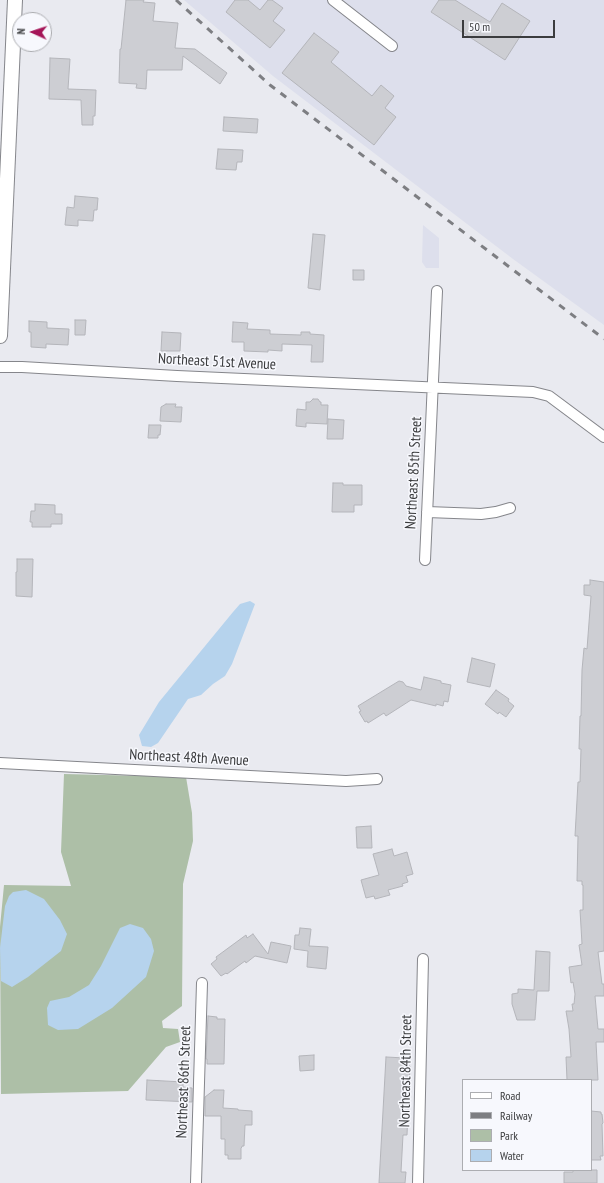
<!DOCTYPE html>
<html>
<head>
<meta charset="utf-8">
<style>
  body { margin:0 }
  #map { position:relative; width:604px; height:1183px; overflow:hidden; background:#e9eaf0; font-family:"PT Sans Narrow",sans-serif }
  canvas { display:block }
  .legend { position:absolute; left:462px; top:1079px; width:130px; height:92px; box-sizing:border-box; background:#f7f8fd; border:1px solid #acadb1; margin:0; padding:5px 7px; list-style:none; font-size:12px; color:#3b3c3e }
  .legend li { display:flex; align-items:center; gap:8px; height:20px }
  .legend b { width:20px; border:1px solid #acadb1 }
  .north { position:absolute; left:12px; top:12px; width:40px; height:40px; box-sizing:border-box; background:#f7f8fd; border:1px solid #acadb1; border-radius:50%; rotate:273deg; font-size:11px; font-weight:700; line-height:16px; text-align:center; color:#3b3c3e }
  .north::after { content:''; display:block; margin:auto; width:14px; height:18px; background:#a51558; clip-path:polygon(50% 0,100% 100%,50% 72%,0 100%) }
  .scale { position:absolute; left:462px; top:20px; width:93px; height:18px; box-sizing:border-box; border:2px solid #3b3c3e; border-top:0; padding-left:5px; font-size:12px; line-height:14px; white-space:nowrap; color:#3b3c3e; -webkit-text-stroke:3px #f7f8fd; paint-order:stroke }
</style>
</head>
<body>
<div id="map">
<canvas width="604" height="1183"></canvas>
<ul class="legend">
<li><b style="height:5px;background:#fff"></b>Road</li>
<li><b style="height:5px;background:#7d7e82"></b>Railway</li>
<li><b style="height:11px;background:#adbfa7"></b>Park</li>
<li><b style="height:11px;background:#b6d3ed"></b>Water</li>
</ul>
<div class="north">N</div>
<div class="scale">50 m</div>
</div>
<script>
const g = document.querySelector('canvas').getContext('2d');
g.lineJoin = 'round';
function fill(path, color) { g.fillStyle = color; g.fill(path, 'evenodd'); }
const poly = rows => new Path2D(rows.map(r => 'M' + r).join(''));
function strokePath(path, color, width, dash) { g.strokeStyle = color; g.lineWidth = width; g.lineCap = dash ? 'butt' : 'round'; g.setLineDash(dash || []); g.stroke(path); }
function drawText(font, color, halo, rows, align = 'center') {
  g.font = font + ' "PT Sans Narrow",sans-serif'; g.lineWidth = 3; g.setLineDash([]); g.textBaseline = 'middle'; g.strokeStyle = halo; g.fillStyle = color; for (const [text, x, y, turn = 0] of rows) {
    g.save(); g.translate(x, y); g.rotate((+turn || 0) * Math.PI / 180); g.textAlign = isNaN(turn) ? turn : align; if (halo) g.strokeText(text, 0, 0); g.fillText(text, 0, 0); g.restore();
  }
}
const built = poly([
  [184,0,604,0,604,325,513,259,273,76],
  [423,225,439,238,439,268,426,268,422,262]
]);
const green = poly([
  [64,774,186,777,192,813,193,841,183,884,182,1006,162,1021,163,1028,178,1029,180,1042,166,1047,128,1091,1,1094,0,927,4,885,71,886,61,852]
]);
const water = poly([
  [250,601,255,604,232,664,225,676,213,684,201,695,188,699,158,743,151,747,142,746,139,735,159,702,233,612,240,604],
  [26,890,44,899,60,920,67,934,61,951,28,977,12,987,1,981,0,948,5,906,9,896,13,892],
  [130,924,143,928,151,939,154,951,146,977,112,1008,78,1029,58,1030,48,1025,47,1008,50,1001,69,997,89,985,101,966,120,928]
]);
const building = poly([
  [126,0,144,0,143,2,155,3,153,21,178,23,175,48,195,49,227,73,220,84,183,56,182,70,147,70,146,89,136,88,137,84,119,83,120,49,121,49,126,0],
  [235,0,248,0,260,10,268,0,272,0,283,8,273,21,285,30,270,48,226,12,235,0],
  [439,0,455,0,490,22,502,3,530,21,505,60,431,12,439,0],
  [314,33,339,52,331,62,372,96,381,85,394,96,385,108,396,117,374,145,282,73,314,33],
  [50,58,70,59,68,89,96,90,95,116,93,116,93,125,82,125,81,100,49,99,50,58],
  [224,117,258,119,257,133,223,131,224,117],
  [218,149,243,150,242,162,237,162,236,170,216,169,218,149],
  [75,196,98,198,97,210,94,210,93,221,78,220,78,226,65,225,67,207,74,208,75,196],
  [313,234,325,235,320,290,308,288,313,234],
  [353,270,364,270,364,280,353,280,353,270],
  [75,320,86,320,85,335,75,335,75,320],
  [29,321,47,322,47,328,69,329,68,345,46,344,46,348,31,347,31,332,29,332,29,321],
  [233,322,248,323,247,329,270,330,270,334,301,335,301,332,310,332,310,334,324,335,323,362,311,362,312,345,282,344,282,351,268,350,268,352,244,351,244,342,232,342,233,322],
  [162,332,181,333,180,351,161,351,162,332],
  [313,399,318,399,320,402,321,402,321,405,328,405,327,424,306,423,306,427,296,426,297,409,306,410,306,402,310,402,313,399],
  [166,404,176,404,175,407,182,407,181,422,160,421,161,407,166,404],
  [328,419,344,420,343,439,327,439,328,419],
  [149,425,161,425,160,435,158,435,158,438,148,438,149,425],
  [333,483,343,483,343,485,362,485,362,505,354,505,354,512,332,512,333,483],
  [35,504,55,505,55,514,62,514,62,524,51,524,51,527,32,527,32,522,30,522,31,511,35,511,35,504],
  [17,559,33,559,32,597,16,596,16,572,17,572,17,559],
  [590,580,604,582,604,951,598,952,602,984,604,984,604,996,595,996,598,1029,604,1029,604,1042,596,1042,598,1080,567,1080,566,1057,571,1057,569,1029,566,1011,573,1011,572,1004,574,1004,575,994,573,982,571,983,569,967,582,965,579,945,582,944,580,910,583,910,583,885,582,885,582,881,577,881,578,836,575,836,578,782,580,782,581,749,579,749,580,716,581,716,582,670,584,648,587,649,591,596,584,595,584,585,590,585,590,580],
  [472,658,495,664,490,687,467,682,472,658],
  [424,677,441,681,441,683,451,685,448,702,444,701,443,706,436,704,436,706,411,700,386,716,384,713,368,723,367,721,365,722,359,712,361,711,358,706,399,681,403,682,406,686,421,690,424,677],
  [496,690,509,699,508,701,514,706,506,717,499,712,498,714,485,704,496,690],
  [371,826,372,848,357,848,356,827,371,826],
  [392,849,394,856,407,852,413,874,406,876,408,882,402,884,403,886,388,890,390,895,375,899,374,896,366,898,361,880,379,875,373,854,392,849],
  [300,928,311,929,309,946,328,947,326,969,307,967,308,951,294,949,295,935,299,935,300,928],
  [253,934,268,954,271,942,291,946,287,963,255,956,246,963,245,961,227,974,226,973,221,976,211,964,217,959,216,957,246,935,247,938,253,934],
  [536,951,550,952,549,991,537,991,535,1020,517,1020,512,1004,512,994,518,993,518,989,534,990,536,951],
  [208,1016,217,1017,217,1019,225,1019,224,1064,207,1064,207,1059,206,1059,208,1016],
  [314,1055,314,1070,300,1071,299,1056,314,1055],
  [386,1057,405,1058,405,1066,410,1066,407,1135,403,1135,401,1172,406,1172,405,1183,379,1183,386,1057],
  [147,1080,183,1082,183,1087,192,1088,192,1102,146,1100,147,1080],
  [214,1090,224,1090,223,1108,238,1109,238,1110,252,1111,252,1125,245,1125,244,1146,242,1146,242,1147,241,1148,241,1159,228,1159,228,1155,225,1155,225,1139,221,1139,221,1116,205,1116,205,1097,214,1090],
  [591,1111,601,1112,601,1114,602,1114,603,1123,602,1124,603,1156,600,1156,601,1160,591,1160,591,1111],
  [573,1170,597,1170,597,1183,564,1183,564,1172,573,1172,573,1170]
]);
const street = poly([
  [333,0,392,46],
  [0,367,22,367,177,376,533,392,549,396,604,437],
  [427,512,481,514,496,512,510,508],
  [425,560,437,291],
  [0,763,346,781,377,779],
  [196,1183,202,983],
  [418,1183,423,959]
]);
const secondary = poly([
  [0,336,15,0]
]);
const rail = poly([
  [176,0,270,85,604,339]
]);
const streetNames = [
  ["Northeast 51st Avenue",217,362,3],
  ["Northeast 85th Street",414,473,-87],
  ["Northeast 48th Avenue",189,758,3],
  ["Northeast 84th Street",406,1071,-89],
  ["Northeast 86th Street",184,1082,-88]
];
fill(built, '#dddfec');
fill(green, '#adbfa7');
fill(water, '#b6d3ed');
fill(building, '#cdced3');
strokePath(building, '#b4b5ba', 1);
strokePath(street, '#85868b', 12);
strokePath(secondary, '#85868b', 16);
strokePath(street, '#fff', 10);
strokePath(secondary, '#fff', 14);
strokePath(rail, '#7d7e82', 3, [7, 7]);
drawText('15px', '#3b3c3e', '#f7f8fd', streetNames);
</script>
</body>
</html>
